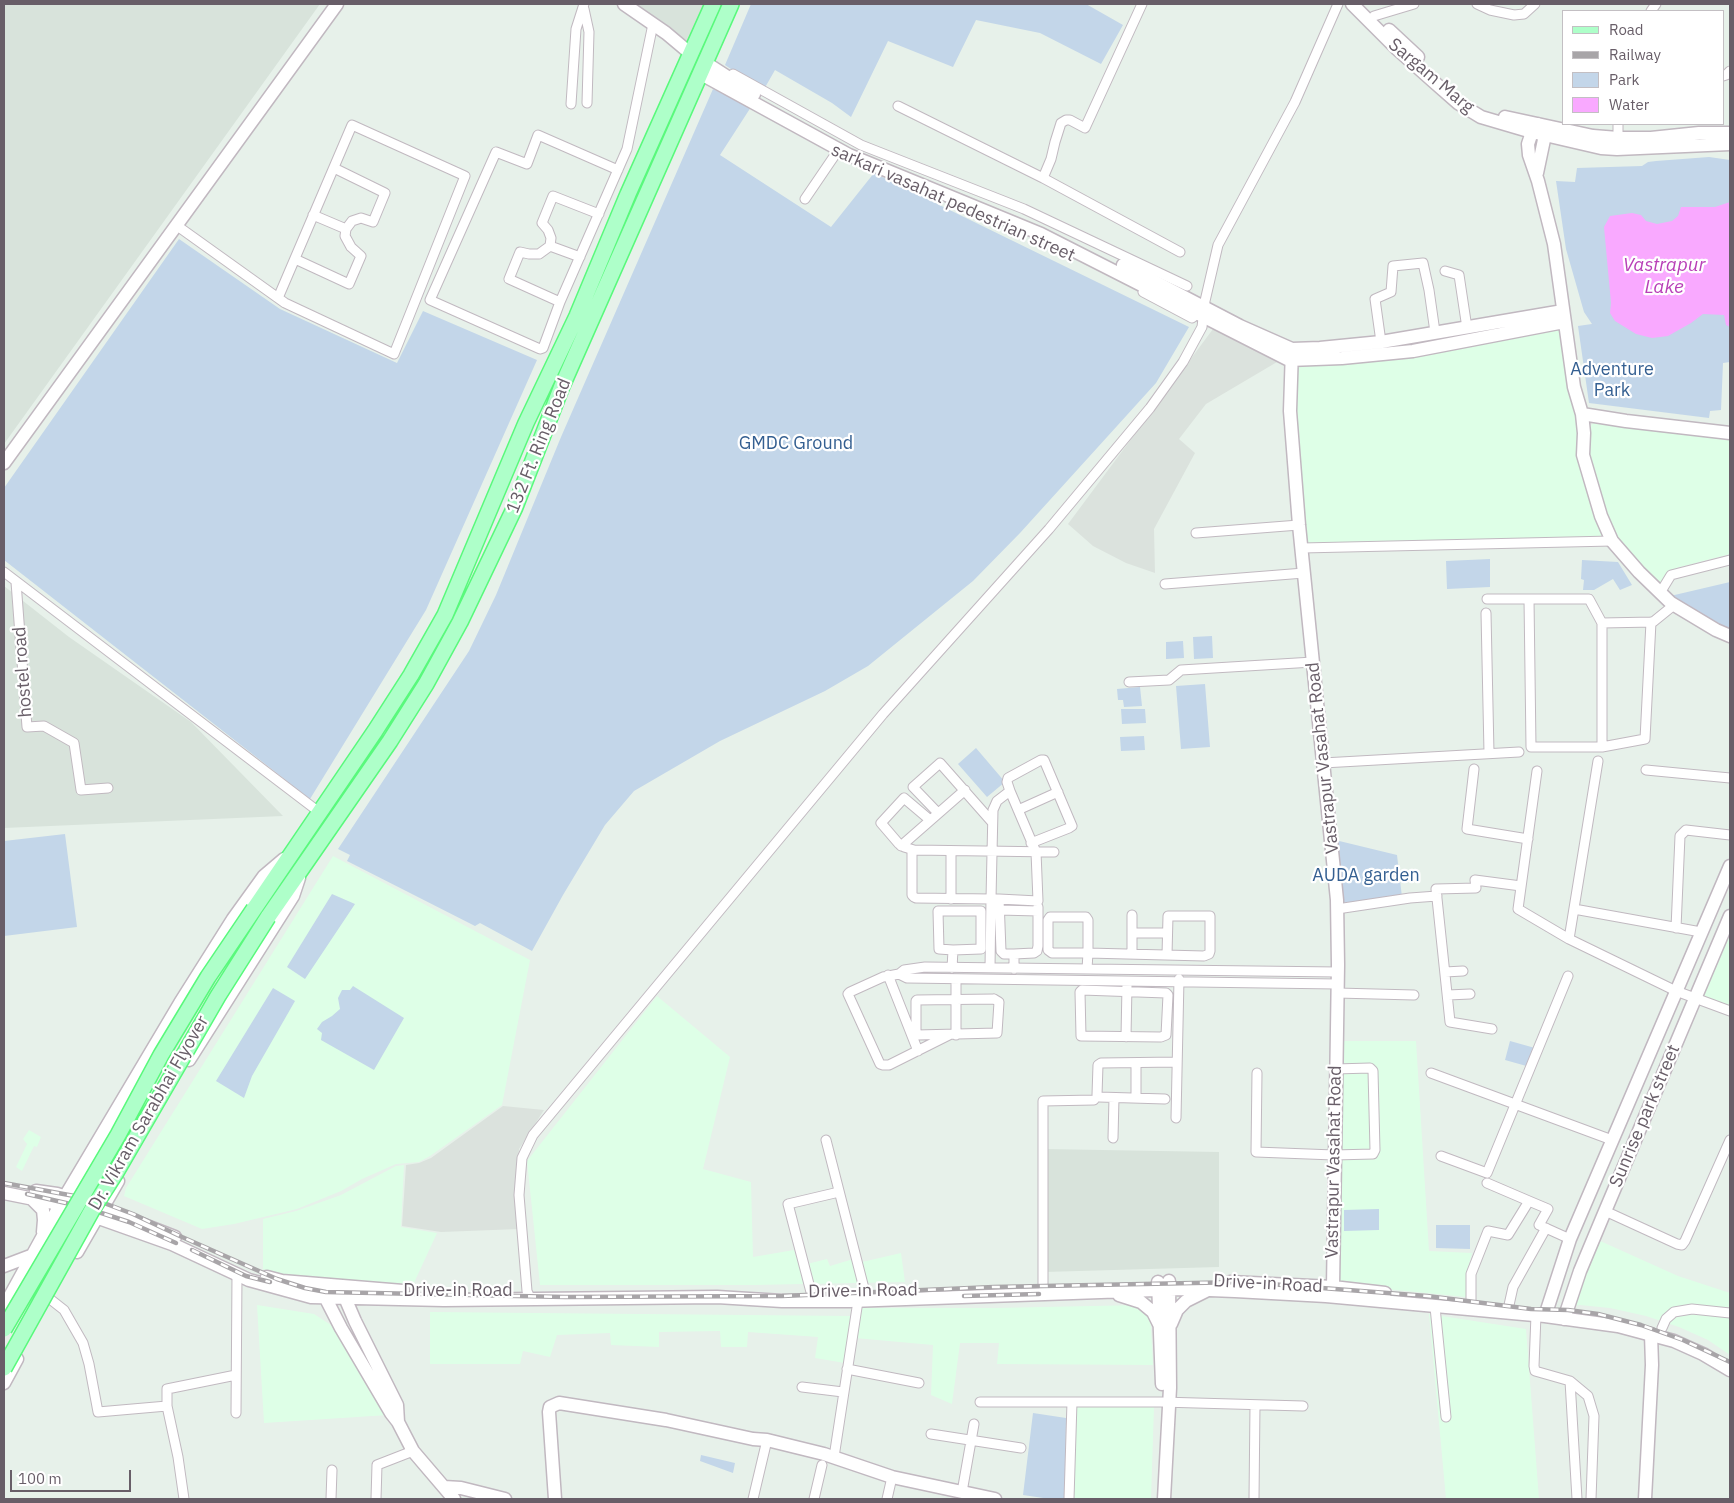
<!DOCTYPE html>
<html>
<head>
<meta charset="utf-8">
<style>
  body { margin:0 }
  #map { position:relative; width:1734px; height:1503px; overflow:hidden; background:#e7f1ea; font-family:"IBM Plex Sans",sans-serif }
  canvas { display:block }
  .frame { position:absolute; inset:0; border:5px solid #685e68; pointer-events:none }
  .legend { position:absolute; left:1562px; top:10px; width:162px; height:115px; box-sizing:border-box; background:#fff; border:1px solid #c3bfc3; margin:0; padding:6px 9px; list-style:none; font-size:15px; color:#685e68 }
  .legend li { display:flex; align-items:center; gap:10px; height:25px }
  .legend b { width:25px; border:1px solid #c3bfc3 }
  .scale { position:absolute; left:10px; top:1470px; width:121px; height:22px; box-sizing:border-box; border:2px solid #685e68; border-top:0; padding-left:6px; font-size:15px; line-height:18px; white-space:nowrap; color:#685e68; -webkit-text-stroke:4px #fff; paint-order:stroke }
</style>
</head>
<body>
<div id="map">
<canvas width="1734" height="1503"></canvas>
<div class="frame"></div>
<ul class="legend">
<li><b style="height:6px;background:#aeffc9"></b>Road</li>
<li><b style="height:6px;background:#a8a5a8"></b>Railway</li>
<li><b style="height:14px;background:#c3d6e9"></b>Park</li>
<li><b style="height:14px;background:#f9a9ff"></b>Water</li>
</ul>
<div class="scale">100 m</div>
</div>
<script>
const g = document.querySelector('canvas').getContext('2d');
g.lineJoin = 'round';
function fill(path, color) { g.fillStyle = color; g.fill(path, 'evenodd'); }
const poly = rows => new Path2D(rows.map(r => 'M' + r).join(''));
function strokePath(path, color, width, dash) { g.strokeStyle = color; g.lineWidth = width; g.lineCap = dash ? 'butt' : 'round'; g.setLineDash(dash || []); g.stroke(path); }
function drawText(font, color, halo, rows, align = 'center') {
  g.font = font + ' "IBM Plex Sans",sans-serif'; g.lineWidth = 4.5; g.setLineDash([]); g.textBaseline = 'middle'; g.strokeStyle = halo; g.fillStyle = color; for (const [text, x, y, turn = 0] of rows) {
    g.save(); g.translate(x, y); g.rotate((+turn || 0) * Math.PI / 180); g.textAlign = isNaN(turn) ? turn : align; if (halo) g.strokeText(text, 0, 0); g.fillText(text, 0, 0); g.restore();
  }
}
const commercial = poly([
  [1561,314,1583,433,1610,540,1304,546,1291,353],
  [1593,423,1730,440,1730,554,1676,568,1661,592,1614,540,1590,473,1586,432],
  [333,856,530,960,502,1105,430,1156,419,1162,396,1164,362,1179,341,1191,297,1209,234,1224,202,1229,124,1196,126,1188],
  [1730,930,1730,1007,1701,995],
  [657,996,730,1057,703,1169,751,1182,753,1257,794,1250,799,1266,827,1259,830,1266,860,1257,862,1262,901,1253,905,1282,754,1285,540,1285,527,1161],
  [1340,1041,1416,1041,1429,1251,1472,1253,1467,1272,1466,1297,1336,1284],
  [29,1130,41,1137,37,1147,34,1146,22,1171,16,1167,27,1144,23,1139],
  [404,1165,401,1227,437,1233,413,1285,389,1287,287,1277,263,1269,263,1219,296,1211,341,1195,396,1166],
  [1598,1240,1678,1276,1730,1293,1730,1355,1708,1340,1679,1327,1646,1316,1610,1308,1580,1305,1573,1306],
  [257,1305,314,1314,334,1327,388,1415,264,1423],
  [1141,1305,1150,1312,1153,1365,997,1364,999,1343,960,1343,952,1404,931,1395,933,1345,855,1338,861,1308,995,1308],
  [430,1312,853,1316,845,1363,815,1358,818,1337,748,1332,747,1347,721,1347,720,1331,659,1332,659,1347,611,1345,610,1333,557,1335,550,1357,523,1351,520,1364,430,1364],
  [1429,1314,1526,1329,1539,1499,1446,1499],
  [1074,1406,1154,1407,1151,1499,1071,1499]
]);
const industrial = poly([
  [1213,329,1277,362,1206,404,1179,439,1195,453,1154,529,1155,573,1126,563,1093,546,1068,524],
  [503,1106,544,1110,519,1149,517,1195,519,1229,441,1232,402,1226,406,1165,419,1163,431,1158]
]);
const education = poly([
  [4,4,320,4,4,444],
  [634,4,707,4,689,42],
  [4,586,69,637,191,722,283,816,4,828],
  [1044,1149,1219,1152,1219,1267,1044,1272]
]);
const green = poly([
  [751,4,1086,4,1123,25,1101,64,1040,33,976,20,953,67,888,41,851,117,832,103,775,70,763,91,725,65],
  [713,89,751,107,720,155,831,227,874,173,1189,327,1156,383,1020,533,973,581,868,666,825,691,720,741,634,791,605,825,563,895,532,951,480,923,475,926,347,861,350,855,338,849,469,651,496,595,561,437],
  [1709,157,1730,160,1730,362,1723,363,1721,410,1710,411,1709,418,1589,403,1578,326,1592,324,1584,312,1566,249,1556,181,1575,182,1577,168,1642,166,1648,162,1656,161],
  [179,239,280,309,397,363,423,311,537,360,426,610,310,799,4,560,4,488],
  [1490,559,1490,587,1447,589,1446,561],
  [1582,560,1618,562,1632,585,1620,590,1613,579,1594,590,1583,590,1584,580,1581,579],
  [1730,582,1730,633,1666,597],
  [1212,636,1213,658,1194,659,1193,637],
  [1183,641,1184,658,1166,659,1166,642],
  [1205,684,1210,747,1181,749,1176,686],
  [1140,687,1142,706,1124,707,1123,700,1118,700,1117,689],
  [1121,709,1145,709,1146,723,1122,724],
  [1144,736,1145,750,1121,751,1120,737],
  [976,748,1005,782,987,797,958,764],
  [65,834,77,927,4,936,4,841],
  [1331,839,1397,855,1402,897,1343,910],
  [332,894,355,904,305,979,287,967],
  [353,986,404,1018,374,1070,321,1040,322,1033,317,1029,322,1022,332,1016,340,1009,338,998,342,990,350,990],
  [273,988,295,1001,252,1076,244,1098,216,1081],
  [1510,1041,1535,1048,1530,1067,1505,1060],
  [1379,1209,1379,1230,1344,1231,1344,1210],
  [1436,1225,1470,1225,1470,1249,1436,1248],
  [1033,1413,1066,1418,1065,1498,1063,1499,1050,1499,1023,1495],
  [701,1455,735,1463,733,1473,700,1461]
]);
const water = poly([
  [1730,202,1730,327,1726,325,1724,315,1703,314,1691,323,1668,336,1652,338,1636,334,1615,321,1610,313,1611,303,1604,227,1610,216,1632,213,1641,215,1646,221,1657,224,1672,221,1678,216,1681,207,1715,207]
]);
const street = poly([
  [1477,4,1490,10,1514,15,1524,14,1535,4],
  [584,9,589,32,587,103],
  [1651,11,1656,4],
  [1374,16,1414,4],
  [733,74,861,145,1024,209,1187,286],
  [1723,76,1726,75,1730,71],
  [571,104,576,29,584,4],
  [898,106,1043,178,1051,159,1055,142,1061,123,1066,120,1070,120,1085,128,1142,4],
  [1618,143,1618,124],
  [618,170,538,135,527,164,496,152,430,300,540,349,543,348,560,302,627,149,653,24],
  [1043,178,1180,252],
  [805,199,839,149],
  [313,215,346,229],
  [176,225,278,298,285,303,394,354,465,176,352,125,278,298],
  [550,246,580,257],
  [295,259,349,284,361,256,351,247,345,236,346,229,352,221,361,218,373,222,385,193,334,168],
  [1445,271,1459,275,1467,328],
  [1143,292,1192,318,1197,314],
  [560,302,509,279,520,252,529,254,539,254,550,246,551,238,548,230,542,223,553,196,599,214],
  [1381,342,1375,299,1391,292,1393,266,1423,263,1429,290,1435,332],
  [1196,533,1299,525],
  [1302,548,1612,541],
  [4,572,319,812],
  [16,582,27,727,44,726,74,743,81,790,108,788],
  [1165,584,1304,573],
  [1660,593,1671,575,1730,560],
  [1487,599,1589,599,1602,623,1653,622,1674,605],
  [1529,599,1531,747,1602,747],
  [1486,613,1489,753],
  [1602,623,1602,747,1645,739,1651,622],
  [1129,682,1169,680,1181,670,1313,662],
  [1323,763,1519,752],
  [1474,769,1467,829,1528,839],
  [1646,770,1730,778],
  [1537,771,1518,909,1569,939,1676,991,1730,1011],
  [1010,791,1007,782,1008,778,1041,760,1044,760,1072,826,1069,828,1031,843],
  [1018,810,1058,792],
  [938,813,913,787,940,763,992,822],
  [930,820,904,798,881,823,899,844,904,847,914,850,1054,852],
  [901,846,965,790],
  [912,850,912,895,914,897,916,898,991,899,999,899,1038,901,1036,852,1010,791,997,801,993,810,992,853,991,899,990,968],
  [951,851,951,899],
  [999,899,1001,951,1004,954,1014,954,1014,969],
  [1337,909,1410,898,1437,896],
  [1574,909,1701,932],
  [999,910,1038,911,1038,907],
  [1676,928,1680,836,1686,830,1730,835],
  [1132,933,1167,933],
  [1569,939,1598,761],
  [1014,954,1034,953,1037,951,1038,946,1038,911],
  [1132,954,1132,915],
  [952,968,953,950,939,949,938,911,981,911,981,949,953,950],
  [1087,969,1088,953,1052,953,1048,950,1048,920,1050,917,1086,917,1088,920,1088,953,1204,956,1209,954,1210,951,1210,916,1168,916,1167,955],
  [1445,972,1463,971],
  [899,974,904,970,925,967,1338,972],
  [888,975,918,1051],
  [1082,990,1166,993,1168,995,1166,1035,1161,1037,1081,1036,1080,992,1082,990],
  [1337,993,1414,995],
  [1448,995,1470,994],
  [994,999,999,1002,997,1033,917,1035,916,1034,916,1001,917,1000,994,999],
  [1492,1029,1450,1022,1436,889,1476,888,1475,880,1521,886],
  [949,1035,889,1065,883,1065,880,1064,848,994,850,992,883,977,899,974,907,978,1337,984],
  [956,1035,956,979],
  [1126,1037,1127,985],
  [1257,1073,1256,1152,1334,1155,1373,1154,1375,1150,1373,1071,1370,1068,1335,1069],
  [1431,1073,1612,1140],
  [1136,1098,1136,1063],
  [1165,1099,1099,1097,1097,1095,1098,1065,1101,1063,1177,1062],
  [1176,1118,1179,979],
  [1113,1138,1114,1098],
  [826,1140,867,1300],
  [1441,1156,1487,1173,1568,976],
  [1487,1183,1529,1201],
  [1605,1211,1677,1244,1682,1245,1685,1241,1730,1140],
  [1043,1286,1043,1101,1094,1100],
  [811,1292,788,1204,839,1192],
  [50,1299,64,1310,83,1343,89,1364,98,1412,167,1406,167,1389,236,1375],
  [531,1300,527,1291,519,1195,522,1158,533,1135,883,714,1049,529,1150,408,1183,362,1202,327,1205,301,1218,245,1295,102,1338,4],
  [1471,1301,1471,1274,1488,1231,1508,1235,1529,1201,1548,1209,1539,1225,1570,1239],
  [1509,1305,1513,1287,1546,1228],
  [1435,1307,1446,1417],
  [1536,1315,1534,1366,1535,1371,1570,1381,1588,1396,1594,1416,1591,1499],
  [1662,1328,1666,1319,1674,1312,1692,1309,1730,1313],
  [847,1369,919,1383],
  [1570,1381,1577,1499],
  [802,1387,843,1392],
  [980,1402,1161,1402,1303,1406],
  [167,1406,178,1457,184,1499],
  [236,1413,237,1275],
  [931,1434,1021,1448],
  [834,1457,858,1301],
  [962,1492,974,1424],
  [331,1499,332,1470],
  [376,1499,377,1465,413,1451],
  [753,1499,767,1440],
  [814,1499,822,1465],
  [887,1499,892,1477],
  [1069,1499,1072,1402],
  [1254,1499,1255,1405]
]);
const secondary = poly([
  [624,4,666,33,691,54],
  [1352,4,1397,49,1434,82,1458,103,1481,117,1532,132,1601,148,1617,149,1730,144],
  [1389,30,1418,57],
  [706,63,754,94],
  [701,74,849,155,1041,234,1289,360,1342,358,1413,351,1564,322],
  [1505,117,1593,136,1618,138,1651,138,1699,133,1730,133],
  [1538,124,1532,132,1528,144,1529,155,1538,181,1554,244,1574,387,1582,414,1584,433,1583,455,1601,516,1612,541,1639,572,1671,603,1716,630,1730,636],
  [1537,173,1545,135,1545,131,1543,127],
  [1123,265,1240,326,1292,349,1320,348,1381,342,1563,311],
  [1292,349,1290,411,1299,525,1337,900,1338,965,1333,1287],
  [1582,414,1626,421,1730,433],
  [4,463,337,4],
  [189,1060,293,896,299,878],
  [36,1191,57,1194,103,1209,175,1237],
  [4,1193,54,1203,79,1211,172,1244,249,1280,311,1297,444,1300,717,1297,782,1301,850,1301,1184,1289,1235,1291,1326,1296,1545,1316,1618,1326,1674,1341,1703,1354,1730,1370],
  [31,1198,43,1210,44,1220,43,1232],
  [77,1252,118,1181],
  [4,1266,33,1255],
  [267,1277,282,1281,403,1291],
  [1158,1282,1162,1384],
  [1230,1282,1333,1287,1385,1293],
  [322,1291,341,1328,391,1413,398,1422,413,1451,454,1499],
  [343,1293,355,1321,397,1405,398,1422],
  [1119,1295,1141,1302,1153,1312,1159,1324],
  [4,1307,60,1205,180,1003,233,919,264,876,284,859],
  [1545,1316,1570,1239,1730,866],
  [1564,1319,1580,1271,1603,1216,1730,916],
  [1171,1324,1177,1310,1186,1301,1206,1291],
  [4,1383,17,1359],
  [444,1487,461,1488,505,1499],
  [555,1499,549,1412,550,1407,559,1403,666,1420,753,1439,767,1440,824,1454,892,1477,995,1499],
  [1164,1499,1170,1388,1169,1281],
  [1645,1499,1652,1365,1651,1334]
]);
const primary = poly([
  [254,909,375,731,411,675,445,615,526,423,577,316,628,194,713,4],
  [268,917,390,741,426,684,460,622,515,507,562,386,731,4]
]);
const rail = poly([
  [4,1183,96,1200,133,1214,182,1237,277,1279,305,1288,326,1292,565,1297,782,1296,994,1287,1243,1282,1427,1296,1531,1309,1568,1310,1598,1314,1641,1325,1683,1340,1730,1362],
  [27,1194,83,1207,129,1222,176,1243],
  [192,1250,246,1276,270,1282],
  [964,1296,1039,1294]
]);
const primaryBridge = poly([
  [4,1329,118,1135,161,1055,208,977,254,909],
  [4,1368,92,1210,115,1174,218,996,268,917]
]);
const streetNames = [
  ["Sargam Marg",1431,76,40],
  ["sarkari vasahat pedestrian street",953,203,24],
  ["132 Ft. Ring Road",539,446,-68],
  ["hostel road",23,672,-94],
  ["Vastrapur Vasahat Road",1323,758,-96],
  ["Dr. Vikram Sarabhai Flyover",149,1113,-60],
  ["Sunrise park street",1645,1116,-67],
  ["Vastrapur Vasahat Road",1334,1162,-89],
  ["Drive-in Road",1268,1284,3],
  ["Drive-in Road",458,1291],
  ["Drive-in Road",863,1291,-1]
];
const parkNames = [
  ["Adventure",1612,370],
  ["Park",1612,391],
  ["GMDC Ground",796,444],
  ["AUDA garden",1366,876]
];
const waterNames = [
  ["Vastrapur",1664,266],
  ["Lake",1664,288]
];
fill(commercial, '#deffe7');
fill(industrial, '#dbe2dd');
fill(education, '#d8e3db');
fill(green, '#c3d6e9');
fill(water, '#f9a9ff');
strokePath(street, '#c1b9c0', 11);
strokePath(secondary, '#c1b8c0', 15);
strokePath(primary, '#59f97c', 18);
strokePath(street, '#fff', 9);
strokePath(secondary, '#fff', 12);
strokePath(primary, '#aeffc9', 15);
strokePath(rail, '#a8a5a8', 4.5);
strokePath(rail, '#fff', 2.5, [8]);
strokePath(primaryBridge, '#59f97c', 18, []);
strokePath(primaryBridge, '#aeffc9', 15);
drawText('18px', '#685e68', '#fff', streetNames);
drawText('18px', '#345f91', '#fff', parkNames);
drawText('italic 19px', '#b83fb7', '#fff', waterNames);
</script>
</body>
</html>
